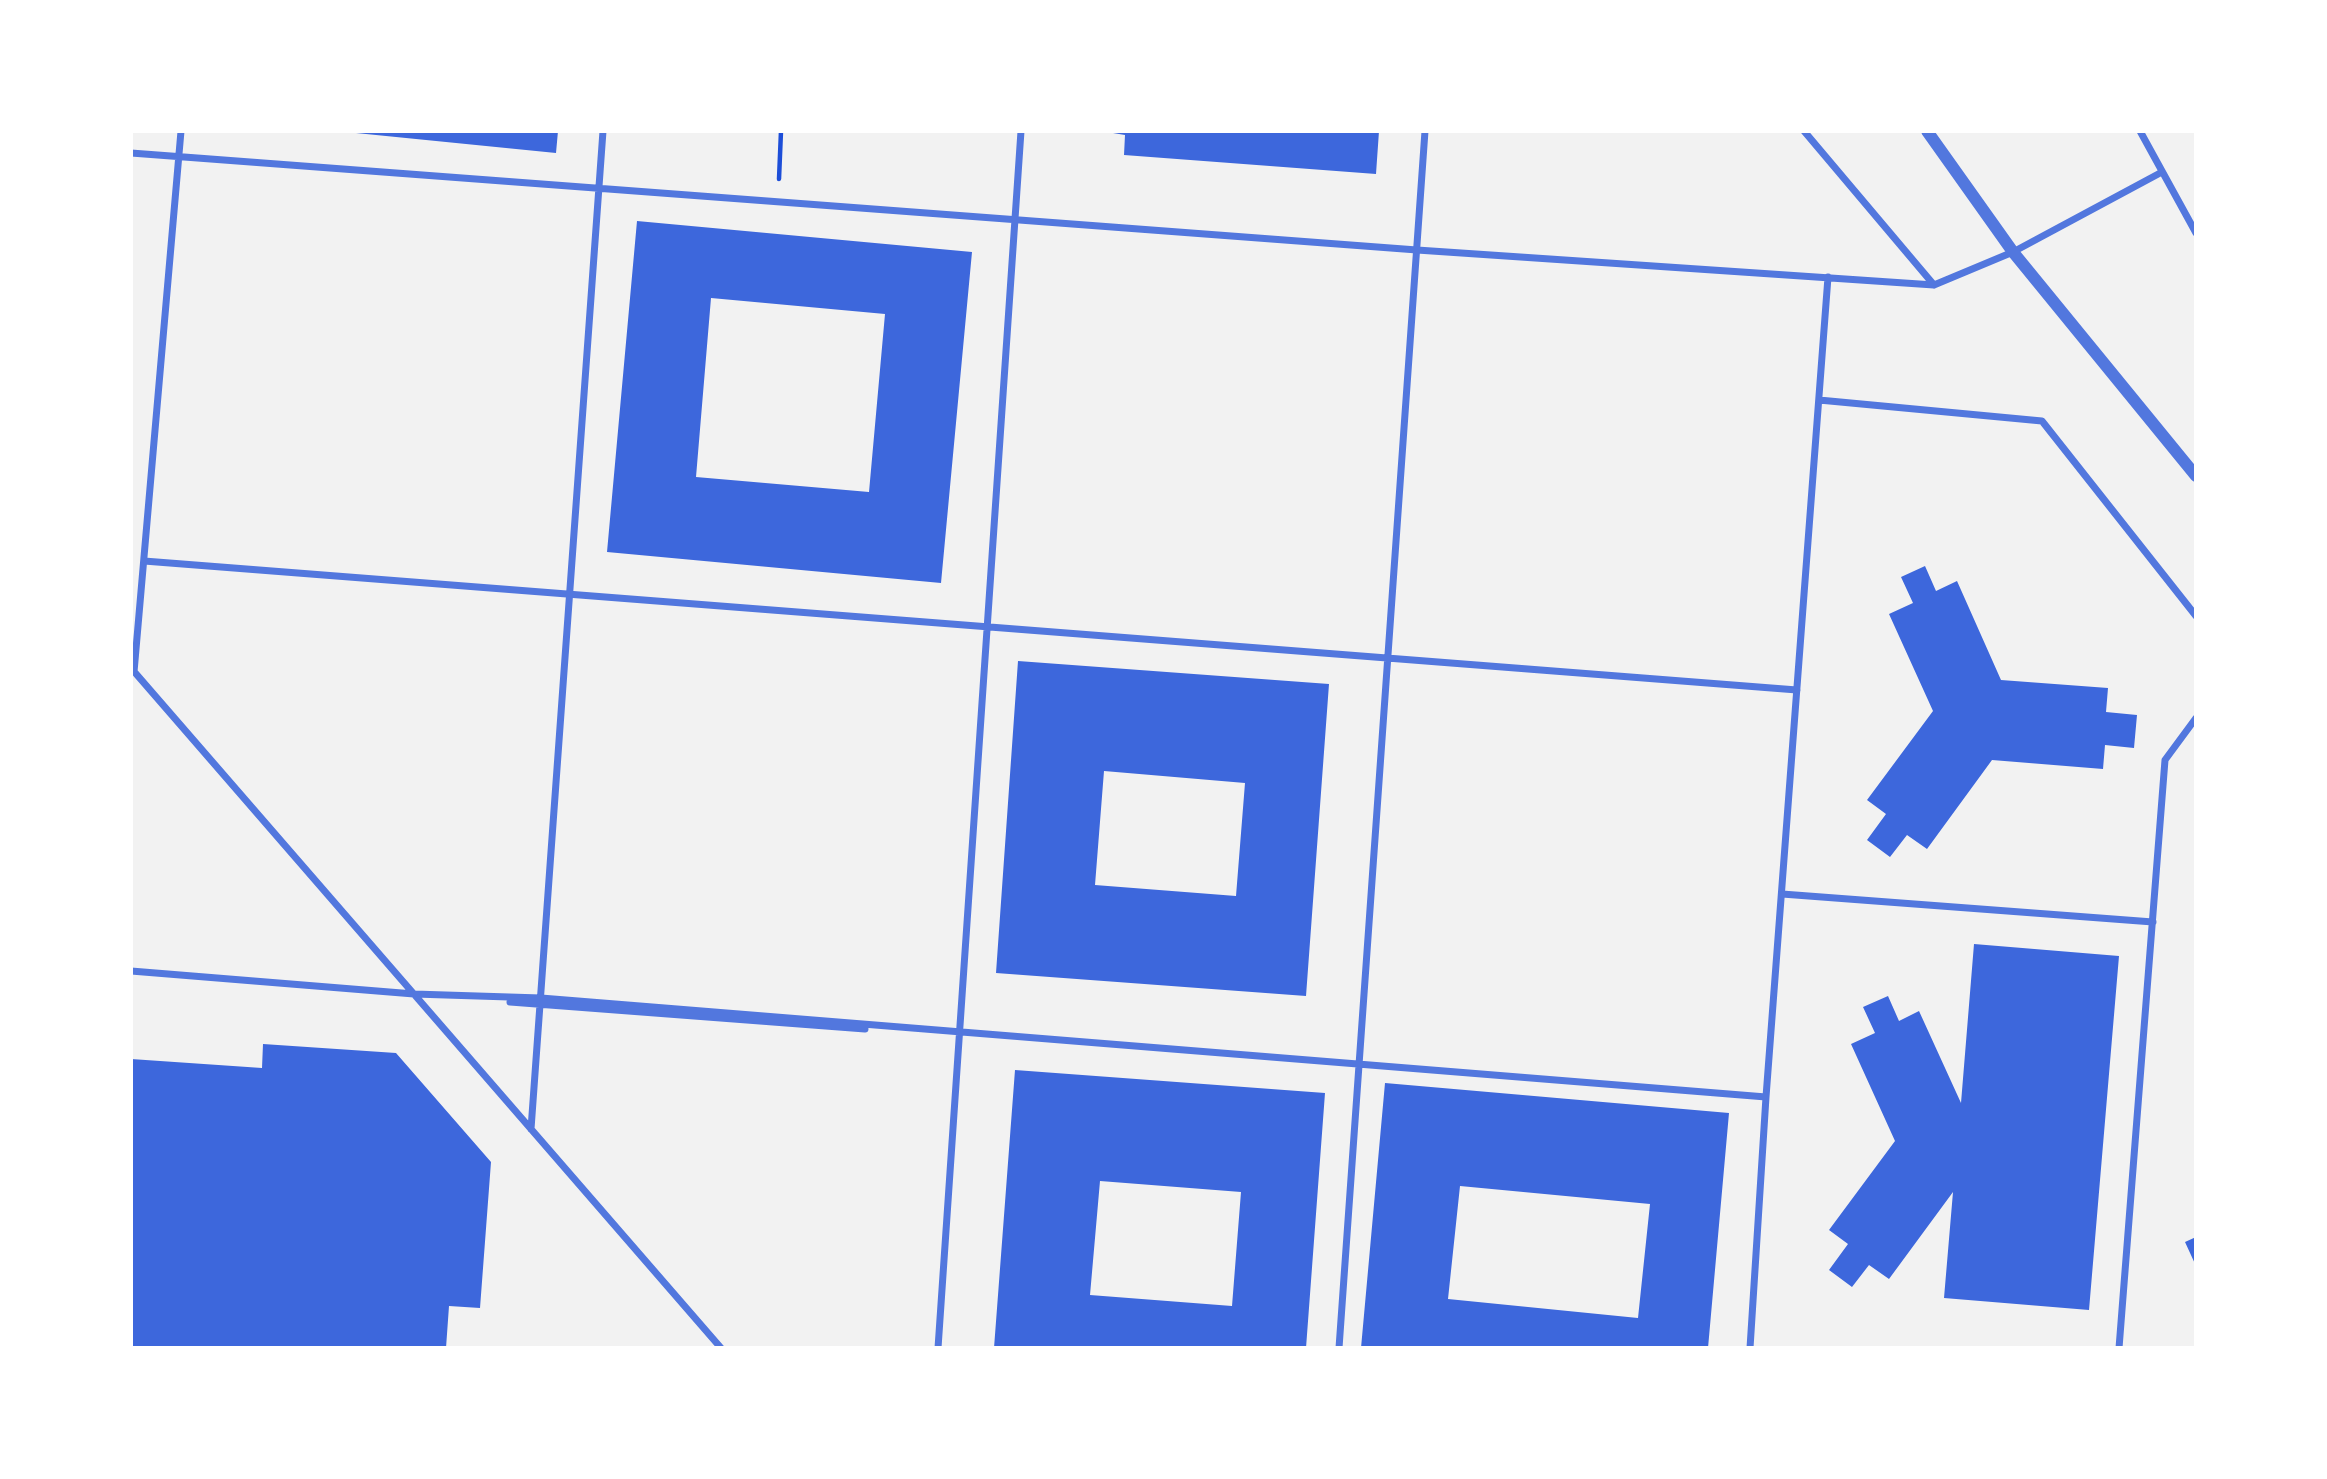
<!DOCTYPE html>
<html>
<head>
<meta charset="utf-8">
<style>
  body { margin:0 }
  #map { position:relative; width:2327px; height:1479px; overflow:hidden; background:#f2f2f2; font-family:"Golos Text",sans-serif }
  canvas { display:block }
  .frame { position:absolute; inset:0; border:133px solid #fff; pointer-events:none }
</style>
</head>
<body>
<div id="map">
<canvas width="2327" height="1479"></canvas>
<div class="frame"></div>
</div>
<script>
const g = document.querySelector('canvas').getContext('2d');
g.lineJoin = 'round';
function fill(path, color) { g.fillStyle = color; g.fill(path, 'evenodd'); }
const poly = rows => new Path2D(rows.map(r => 'M' + r).join(''));
function strokePath(path, color, width, dash) { g.strokeStyle = color; g.lineWidth = width; g.lineCap = dash ? 'butt' : 'round'; g.setLineDash(dash || []); g.stroke(path); }
const building = poly([
  [336,131,558,131,556,153],
  [1101,131,1379,131,1376,174,1124,155,1125,135],
  [637,221,972,252,941,583,607,552],
  [711,298,885,314,869,492,696,477],
  [1925,566,1936,591,1957,581,2001,680,2108,688,2106,712,2137,715,2134,748,2105,745,2103,769,1992,760,1927,849,1907,835,1890,857,1867,840,1886,814,1867,800,1933,711,1889,614,1913,603,1901,577],
  [1018,661,1329,684,1306,996,996,973],
  [1104,771,1245,783,1236,896,1095,885],
  [1974,944,2119,956,2089,1310,1944,1298,1953,1192,1889,1279,1869,1265,1852,1287,1829,1270,1848,1244,1829,1230,1895,1141,1851,1044,1875,1033,1863,1007,1888,996,1899,1021,1919,1011,1961,1103],
  [263,1044,396,1053,491,1162,480,1308,449,1306,446,1348,131,1348,131,1059,262,1068],
  [1015,1070,1325,1093,1306,1348,994,1348],
  [1100,1181,1241,1192,1232,1306,1090,1295],
  [1385,1083,1729,1113,1708,1348,1361,1348],
  [1460,1186,1650,1204,1638,1318,1448,1299],
  [2196,1237,2196,1266,2185,1242]
]);
const path = poly([
  [779,179,781,131]
]);
const minor = poly([
  [1804,131,1934,285],
  [2140,131,2196,233],
  [131,153,1417,250,1934,285,2013,252,2162,172],
  [1819,400,2042,421,2196,616],
  [144,561,1797,690],
  [131,668,721,1348],
  [134,672,181,131],
  [1782,894,2153,922],
  [131,971,414,994,541,998,1766,1097],
  [510,1002,865,1029],
  [531,1129,603,131],
  [938,1348,1021,131],
  [1339,1348,1425,131],
  [1750,1348,1766,1097,1828,277],
  [2119,1348,2165,760,2196,718]
]);
const tertiary = poly([
  [1927,131,2013,252,2196,476]
]);
fill(building, '#3d67dc');
strokePath(path, '#1d4ed8', 4.5);
strokePath(minor, '#5277de', 7);
strokePath(tertiary, '#5277de', 12);
</script>
</body>
</html>
